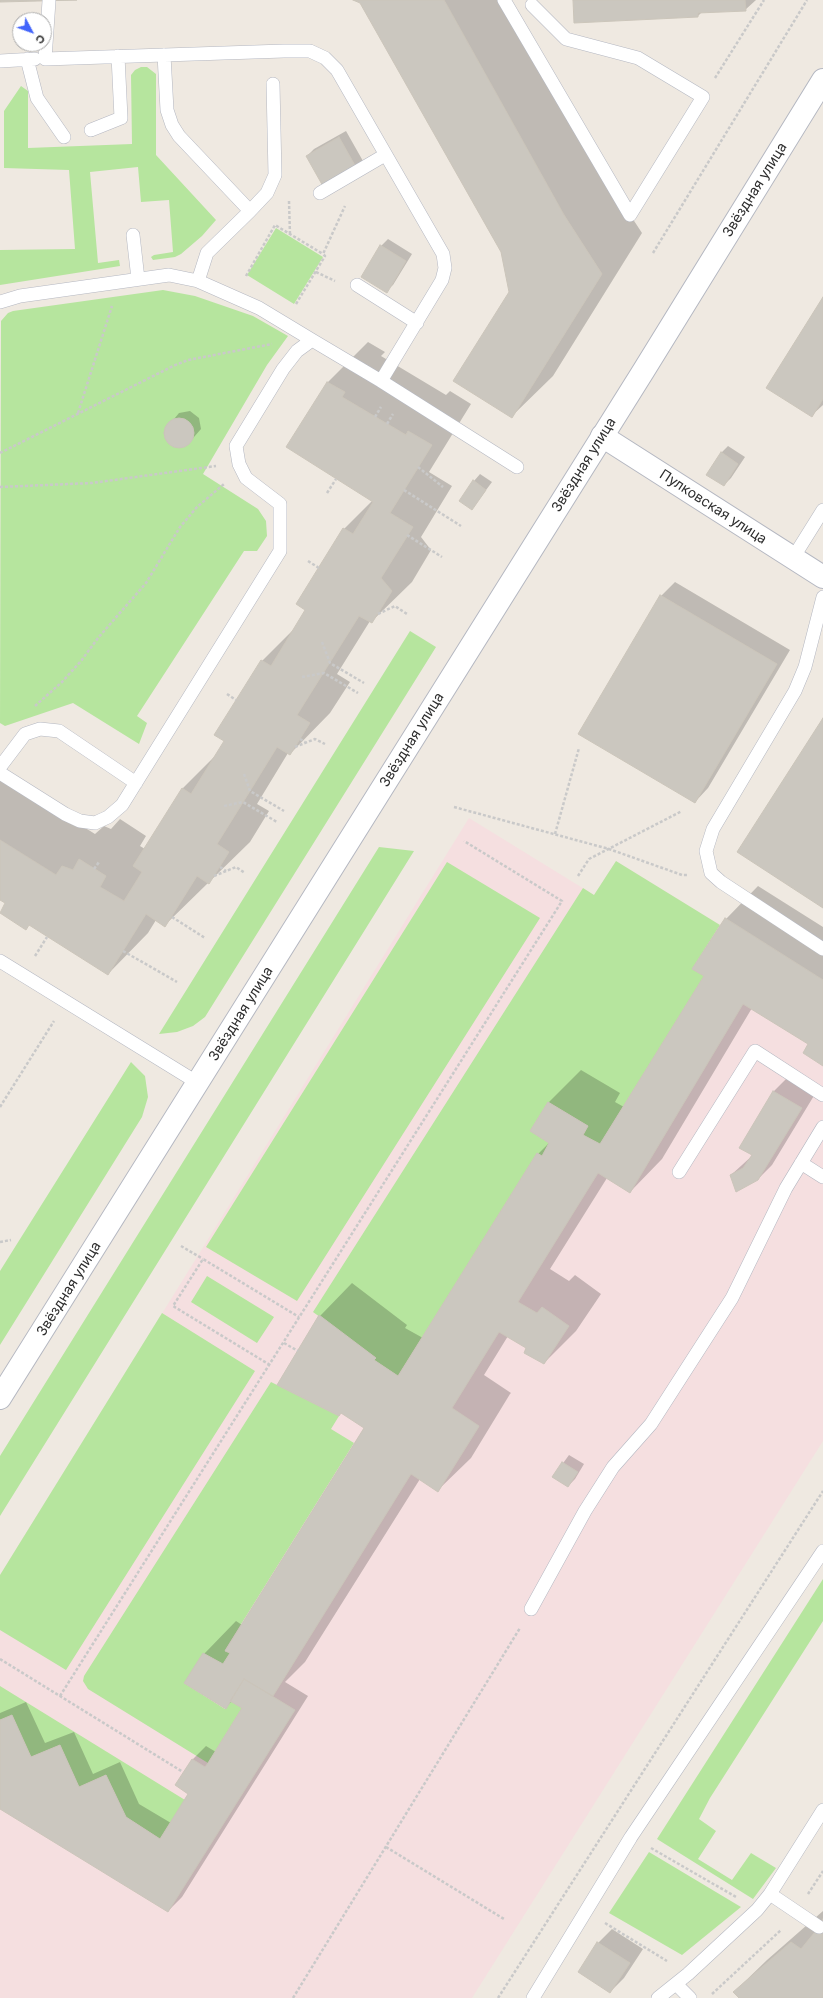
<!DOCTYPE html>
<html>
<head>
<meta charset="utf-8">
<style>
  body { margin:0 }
  #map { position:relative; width:823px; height:1998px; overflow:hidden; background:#efe9e1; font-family:Inter,sans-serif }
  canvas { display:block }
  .north { position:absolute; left:12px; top:12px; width:40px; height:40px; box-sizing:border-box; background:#fff; border:1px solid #ababab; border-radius:50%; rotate:131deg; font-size:11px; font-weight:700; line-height:16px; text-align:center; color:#2e2e2e }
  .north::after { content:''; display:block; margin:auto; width:14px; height:18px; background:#4264fb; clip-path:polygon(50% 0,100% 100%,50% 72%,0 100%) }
</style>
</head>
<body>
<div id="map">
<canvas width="823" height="1998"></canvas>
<div class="north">С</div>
</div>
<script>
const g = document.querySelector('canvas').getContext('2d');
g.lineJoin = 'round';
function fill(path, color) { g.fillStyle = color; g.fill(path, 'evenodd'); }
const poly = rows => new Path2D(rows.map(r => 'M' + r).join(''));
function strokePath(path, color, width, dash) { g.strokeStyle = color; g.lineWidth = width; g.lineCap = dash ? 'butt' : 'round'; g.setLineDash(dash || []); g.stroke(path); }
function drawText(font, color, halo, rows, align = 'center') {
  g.font = font + ' Inter,sans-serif'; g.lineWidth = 3.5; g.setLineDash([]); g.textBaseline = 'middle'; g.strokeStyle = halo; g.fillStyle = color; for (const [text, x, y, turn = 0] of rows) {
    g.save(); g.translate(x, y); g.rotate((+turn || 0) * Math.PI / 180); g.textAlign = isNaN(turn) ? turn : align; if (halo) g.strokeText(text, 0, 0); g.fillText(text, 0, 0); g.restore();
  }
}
const medical = poly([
  [469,818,594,895,616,861,720,925,725,918,823,980,823,1441,472,1998,0,1998,0,1575]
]);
const green = poly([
  [141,67,147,67,156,74,156,155,216,220,202,236,181,254,175,257,153,260,151,257,154,255,173,252,169,200,141,202,138,167,90,172,98,263,119,260,120,266,0,285,0,250,75,249,69,170,4,168,4,111,21,86,28,91,28,148,132,144,131,75,135,70],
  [276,228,323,257,294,304,247,275],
  [163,290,195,296,253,316,288,336,267,365,203,474,258,509,266,521,267,536,257,551,244,551,137,716,147,723,139,744,73,703,5,726,0,723,1,321,8,313,13,311],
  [410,631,436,647,205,1017,193,1026,177,1032,159,1034],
  [379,847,414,851,0,1516,0,1456],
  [616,861,720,925,692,969,704,976,600,1144,583,1135,588,1126,548,1102,530,1131,549,1143,542,1156,537,1153,398,1376,374,1360,375,1357,313,1312,583,888,594,895],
  [447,862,540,918,297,1301,206,1247],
  [131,1062,145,1076,148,1097,142,1117,0,1345,0,1271],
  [207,1276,274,1317,257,1343,191,1302],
  [162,1313,255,1371,66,1670,0,1630,0,1575],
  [271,1382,339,1416,331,1429,354,1443,225,1650,230,1653,223,1664,184,1683,225,1709,230,1701,242,1708,208,1763,88,1689,83,1681,84,1676],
  [823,1579,823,1621,710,1798,699,1819,716,1831,698,1859,732,1880,751,1853,776,1868,753,1899,657,1839],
  [0,1686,185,1800,160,1839,126,1817,106,1775,79,1787,60,1745,31,1757,12,1716,0,1720],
  [649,1852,741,1907,682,1955,609,1913]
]);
const shadow = poly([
  [356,0,506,0,604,175,642,233,553,376,512,416,510,292,501,251,360,2],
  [574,0,756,0,745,10,702,12,698,16],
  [346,131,363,161,356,168,307,156,314,149],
  [388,239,412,254,393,285,386,291,381,246],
  [823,298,823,405,812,415],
  [368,342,385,352,381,356,446,395,450,391,471,404,429,472,452,486,421,537,431,550,412,582,371,622,370,621,337,674,350,682,330,713,290,754,288,753,257,804,269,811,250,842,165,925,156,920,148,933,108,974,0,899,0,775,95,834,104,826,111,829,120,819,146,836,140,846,145,849,183,788,217,754,225,741,262,661,297,626,307,610,344,529,373,500,287,447,328,382],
  [190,411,199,418,201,429,187,445,176,447,167,441,165,430,179,413],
  [728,446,745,457,731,478,724,485,721,453],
  [480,474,492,482,472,509,474,481],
  [675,582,790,650,708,788,695,802,661,596],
  [758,886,823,927,823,1065,810,1044,752,1008,662,1159,630,1192,607,1178,550,1269,569,1281,575,1275,601,1294,576,1331,544,1363,527,1348,508,1336,484,1375,511,1393,510,1394,471,1458,438,1490,420,1479,305,1662,285,1682,308,1696,182,1897,168,1911,0,1807,0,1713,26,1702,45,1743,74,1732,93,1774,120,1762,139,1804,171,1823,190,1794,193,1759,206,1746,216,1752,243,1708,232,1701,226,1707,204,1654,236,1621,242,1625,365,1427,320,1316,352,1283,407,1325,405,1328,423,1338,538,1154,550,1142,531,1131,549,1102,581,1070,620,1093,615,1102,624,1107,706,976,726,919],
  [788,1077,815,1094,772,1165,758,1179,731,1175,753,1155,741,1147,774,1091],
  [569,1455,584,1464,575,1479,568,1486,553,1477],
  [823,1911,823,1998,740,1998,734,1992,767,1960],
  [612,1929,643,1949,624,1978,610,1992,598,1943]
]);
const building = poly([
  [0,0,77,0,0,2,0,0],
  [353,0,444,0,564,215,602,274,512,418,453,381,509,292,501,252,360,3,353,0],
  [573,0,745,0,746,11,698,13,698,17,574,23,573,0],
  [339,137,357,169,324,188,306,156,339,137],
  [380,245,406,261,387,293,361,277,380,245],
  [823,297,823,399,812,417,766,388,823,297],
  [327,382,345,392,342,397,406,435,408,431,432,445,390,513,413,527,381,578,392,591,372,623,359,616,297,715,310,723,290,755,277,747,250,791,217,844,229,852,209,884,197,876,165,927,146,914,108,975,29,925,26,930,0,913,5,903,0,900,0,840,56,875,62,866,73,870,79,859,106,876,100,887,124,901,142,872,133,866,182,788,191,794,224,741,214,735,236,700,261,660,271,666,305,610,296,604,343,528,353,534,373,502,286,447,327,382],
  '164 433a15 15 0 1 1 30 0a15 15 0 1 1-30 0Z',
  [721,452,738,464,724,486,706,475,721,452],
  [473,480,486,490,472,510,459,501,473,480],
  [660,595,777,664,695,803,578,734,660,595],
  [823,718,823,908,737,852,823,718],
  [725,918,823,980,823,1066,803,1053,808,1044,743,1004,630,1193,598,1173,518,1302,537,1313,542,1307,569,1326,544,1364,524,1353,526,1348,499,1332,452,1408,479,1426,478,1428,438,1492,411,1474,273,1696,244,1679,226,1709,184,1683,203,1653,223,1664,230,1653,225,1651,364,1428,341,1413,339,1416,277,1385,319,1315,376,1358,374,1360,398,1376,537,1153,542,1156,549,1143,530,1131,548,1102,588,1126,583,1135,600,1144,704,976,692,969,725,918],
  [773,1091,802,1108,758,1180,736,1192,730,1175,743,1168,752,1155,739,1148,773,1091],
  [562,1462,578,1472,568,1487,552,1477,562,1462],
  [244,1679,295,1710,168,1912,0,1809,0,1720,12,1715,31,1757,60,1745,79,1787,106,1775,126,1817,160,1839,188,1794,175,1785,192,1759,205,1767,208,1763,242,1708,230,1701,244,1679],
  [823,1919,823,1998,739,1998,733,1992,791,1942,801,1949,819,1927,823,1919],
  [597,1942,630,1963,610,1993,578,1972,597,1942]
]);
const path = poly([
  [715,78,764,0],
  [289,201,290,235],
  [653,253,807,0],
  [316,272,335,281],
  [246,276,275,225,323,254],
  [296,304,325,256,323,254,345,206],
  [78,413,112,306],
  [375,417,381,407],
  [387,424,393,414],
  [0,453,173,366,188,360,272,344],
  [418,467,443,487],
  [0,487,92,483,216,466],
  [404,490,461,526],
  [327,493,336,479],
  [407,535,442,557],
  [308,561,319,568],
  [378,614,395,606,407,614],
  [322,642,330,663,364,683],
  [302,677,324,673,358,693],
  [227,694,236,700],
  [35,706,62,682,81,661,98,638,146,583,180,527,197,507,224,484],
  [300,739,305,742],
  [295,747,315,739,325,744],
  [244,774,250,791,284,811],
  [224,806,243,802,277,822],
  [454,807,609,849,682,875,688,875],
  [555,834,579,748],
  [220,867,226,871],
  [94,869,99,862],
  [214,876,236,867,245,873],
  [578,876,589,859,682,811],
  [172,917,205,938],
  [123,951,177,982],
  [35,956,47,937],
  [0,1107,54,1021],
  [0,1242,11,1240],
  [181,1246,203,1259],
  [284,1343,298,1351],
  [270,1365,173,1306,203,1259,299,1317],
  [0,1659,183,1772],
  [60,1696,562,901,464,841],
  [386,1847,504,1919],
  [651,1848,736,1897],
  [808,1894,823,1871],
  [605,1923,667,1961],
  [712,1994,781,1930],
  [293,1998,520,1628],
  [498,1998,823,1491]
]);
const lane = poly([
  [504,0,630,215,703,97,638,58,566,39,532,5],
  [49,1,45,59,284,51,310,51,325,58,337,70,443,254,445,268,442,280,381,381,517,467],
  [164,55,167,110,172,125,179,136,250,211,207,253,198,281],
  [27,59,37,98,64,137],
  [0,61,35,59],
  [91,130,121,118,118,56],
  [320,193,385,155],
  [250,211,267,193,275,175,273,84],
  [133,235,138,279],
  [357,285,417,323],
  [0,302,20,296,169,275,198,281,259,308,312,340],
  [793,558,823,510],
  [823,597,805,667,795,691,713,829,706,851,711,873,721,882,823,949],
  [0,767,25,734,40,729,59,731,136,783],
  [0,773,65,814,80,821,95,823,108,817,122,805,280,551,280,504,246,478,239,464,236,446,283,369,297,351,312,340,381,381],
  [0,961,198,1083],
  [801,1163,823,1177],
  [679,1172,755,1051,823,1095],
  [531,1609,585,1511,613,1467,651,1424,732,1298,786,1188,823,1127],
  [770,1894,823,1810],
  [676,1984,690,1998],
  [533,1998,631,1837,823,1551],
  [658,1998,688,1974,757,1910,770,1894,819,1927]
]);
const street = poly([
  [602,436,823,577]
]);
const secondary = poly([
  [0,1398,644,370,823,80]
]);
const streetNames = [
  ["Звёздная улица",755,190,-58],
  ["Звёздная улица",584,465,-58],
  ["Пулковская улица",713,507,33],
  ["Звёздная улица",412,740,-58],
  ["Звёздная улица",241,1014,-58],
  ["Звёздная улица",69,1289,-58]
];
fill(medical, '#f5dfe0');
fill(green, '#b6e59e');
fill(shadow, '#0003');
fill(building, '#cbc7bf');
strokePath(building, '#cbc5ba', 1);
strokePath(lane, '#b4b7c1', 14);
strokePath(street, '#b4b7c1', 24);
strokePath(secondary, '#b4b7c1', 24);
strokePath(path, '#c9c9c9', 2.5, [3, 2]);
strokePath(lane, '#fff', 13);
strokePath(street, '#fff', 22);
strokePath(secondary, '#fff', 22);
drawText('14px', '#2e2e2e', '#fff', streetNames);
</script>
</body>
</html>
